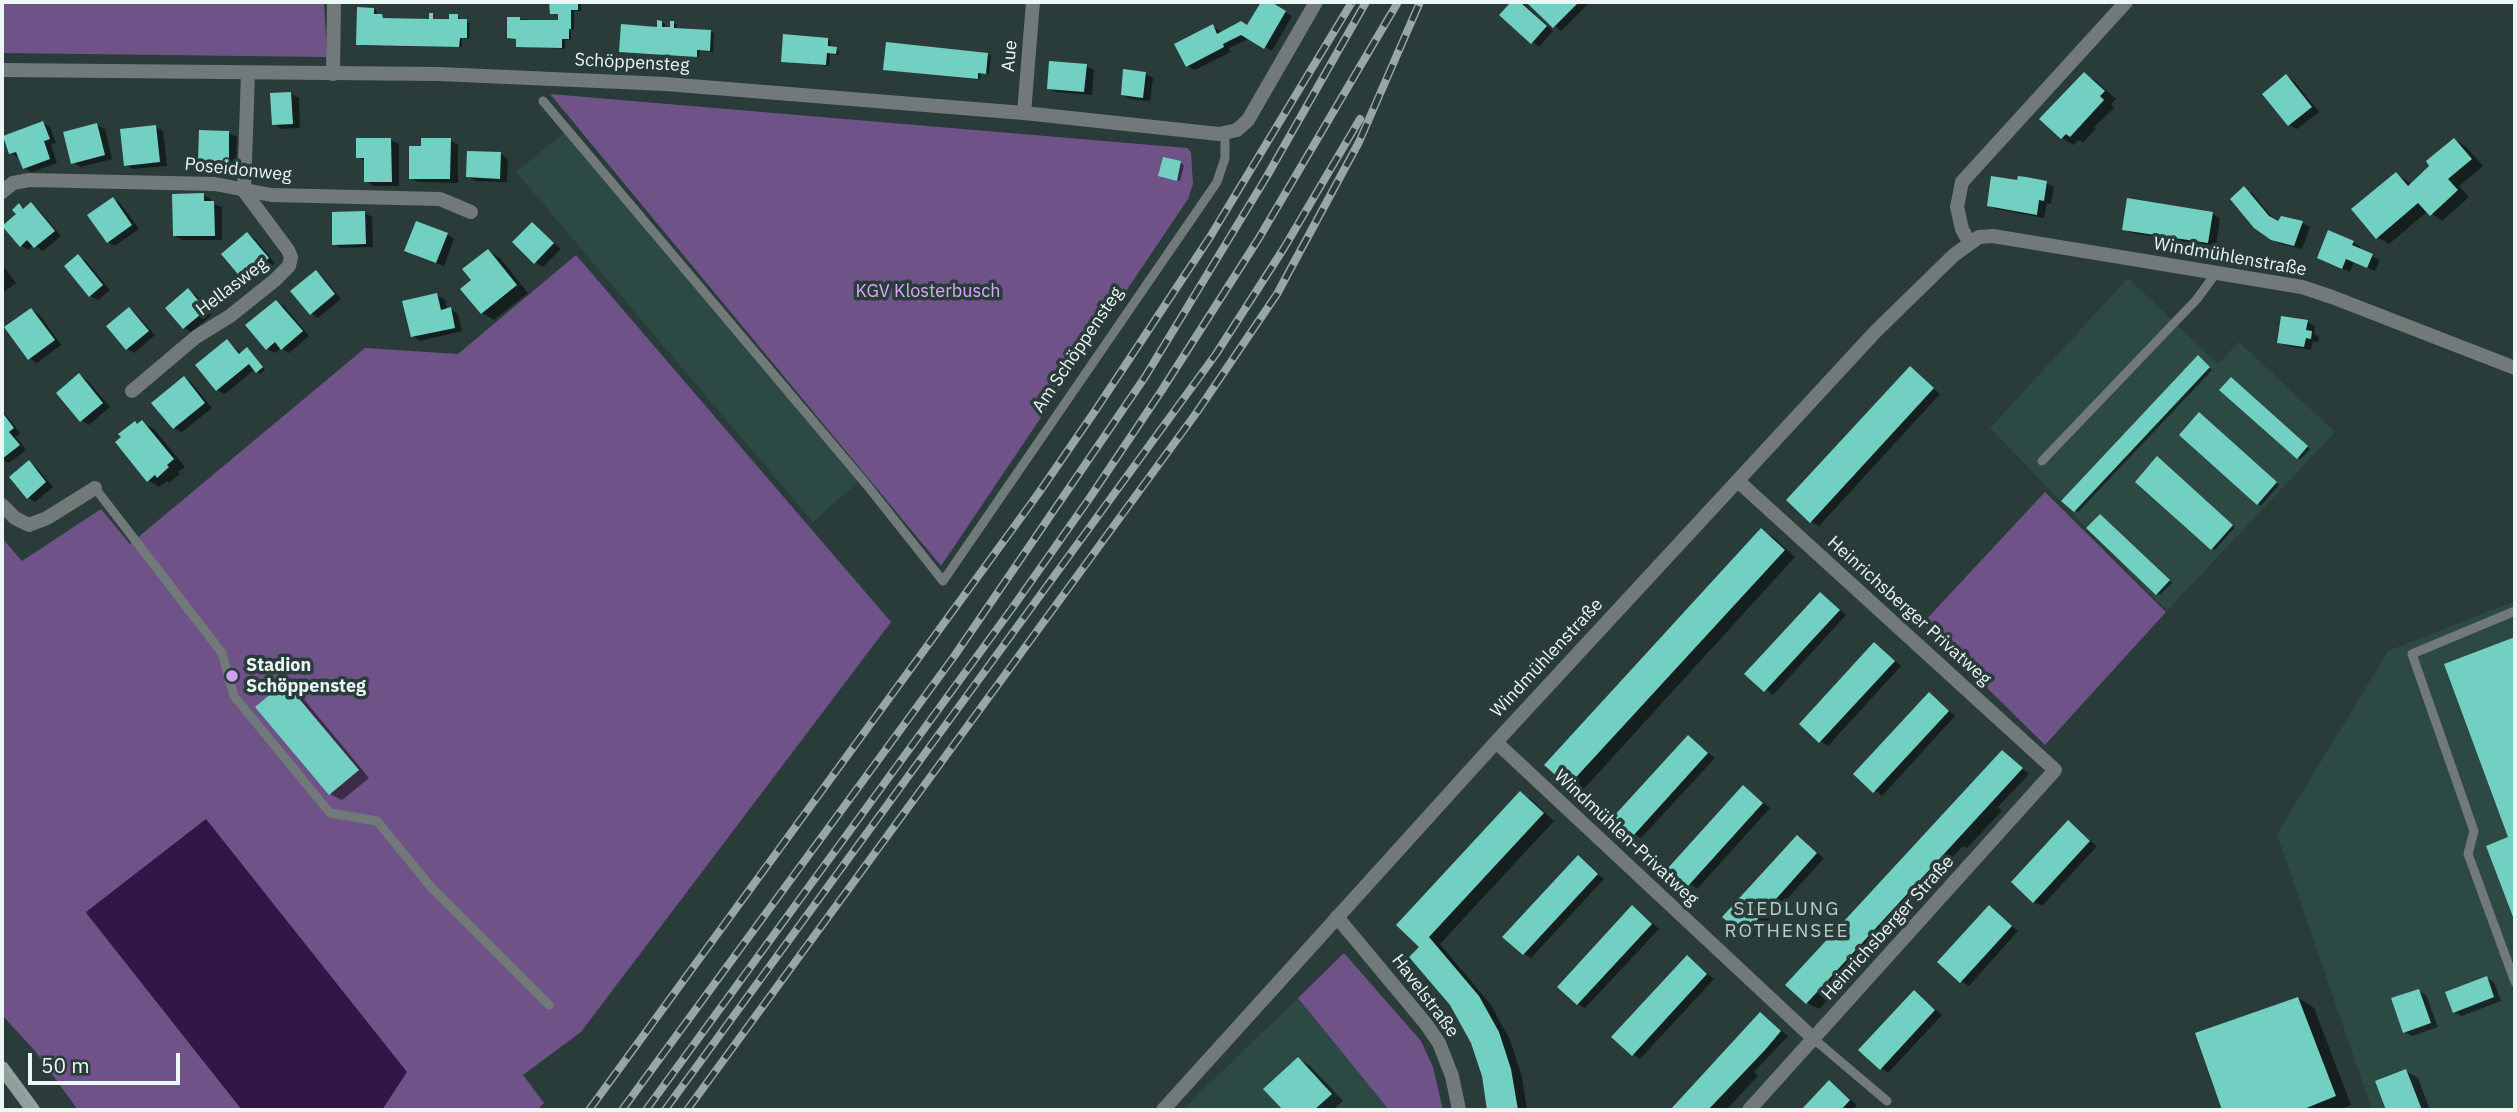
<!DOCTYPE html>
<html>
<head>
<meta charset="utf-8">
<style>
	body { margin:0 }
	#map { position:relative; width:2517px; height:1112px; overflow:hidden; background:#293c39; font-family:"IBM Plex Sans",sans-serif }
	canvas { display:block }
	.frame { position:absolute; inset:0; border:4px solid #ecf7f5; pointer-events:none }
	.scale { position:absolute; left:28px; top:1053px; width:152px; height:32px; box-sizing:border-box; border:4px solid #ecf7f5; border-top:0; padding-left:9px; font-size:21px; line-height:24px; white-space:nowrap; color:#ecf7f5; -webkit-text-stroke:5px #293c39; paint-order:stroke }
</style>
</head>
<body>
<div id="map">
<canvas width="2517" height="1112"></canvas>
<div class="frame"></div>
<div class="scale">50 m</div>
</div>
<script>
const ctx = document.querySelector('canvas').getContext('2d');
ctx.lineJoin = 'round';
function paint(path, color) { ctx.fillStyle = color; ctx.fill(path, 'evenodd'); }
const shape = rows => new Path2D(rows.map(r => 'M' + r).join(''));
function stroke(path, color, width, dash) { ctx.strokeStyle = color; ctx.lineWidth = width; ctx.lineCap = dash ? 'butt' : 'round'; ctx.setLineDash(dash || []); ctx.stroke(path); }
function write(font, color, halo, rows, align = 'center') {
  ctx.font = font + ' "IBM Plex Sans",sans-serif'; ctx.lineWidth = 7; ctx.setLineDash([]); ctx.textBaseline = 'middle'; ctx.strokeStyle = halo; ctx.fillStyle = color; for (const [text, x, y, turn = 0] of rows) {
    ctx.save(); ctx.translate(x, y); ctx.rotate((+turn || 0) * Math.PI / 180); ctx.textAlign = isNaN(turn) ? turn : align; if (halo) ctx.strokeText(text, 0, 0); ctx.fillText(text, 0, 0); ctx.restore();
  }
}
const built = shape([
	[565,132,858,482,813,522,516,172],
	[2128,278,2218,364,2239,342,2335,432,2167,611,1990,428],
	[2515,601,2515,1110,2372,1110,2277,834,2388,651],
	[1298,998,1389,1110,1182,1110]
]);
const green = shape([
	[2,2,324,2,327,57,2,53],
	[550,94,1187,148,1191,152,1193,184,1188,199,941,566],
	[576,255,891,622,581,1032,523,1075,544,1103,537,1110,382,1110,406,1071,86,913,242,1110,78,1110,35,1051,2,1015,2,538,22,561,101,509,130,544,365,348,458,354],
	[2045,492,2166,612,2045,745,1922,624],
	[1344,953,1421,1041,1433,1067,1443,1110,1389,1110,1298,998]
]);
const water = shape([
	[206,819,407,1072,382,1110,242,1110,86,912]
]);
const shadow = shape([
	[551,2,581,2,581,11,574,11,574,30,571,29,571,40,565,40,565,49,518,46,518,39,509,37,520,19,560,22,560,15,551,13],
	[1263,2,1267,2,1292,16,1272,51,1250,38,1229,48,1231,52,1195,70,1187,66,1213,26,1222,33,1248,27],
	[1513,2,1523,3,1553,31,1539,47,1501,15],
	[1528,2,1590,2,1561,31],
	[373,9,377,11,376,16,382,16,385,20,450,21,458,16,461,21,470,23,469,39,462,38,462,47,361,46,358,44],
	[662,22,665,24,665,29,671,29,673,23,677,25,676,30,711,32,714,33,713,52,700,51,699,57,621,51,658,28],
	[828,40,831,42,830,48,839,51,839,55,830,54,829,66,782,61],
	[988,54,991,56,989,74,981,73,980,80,885,69],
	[1086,66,1094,70,1092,95,1056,92,1049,88],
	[1145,74,1153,78,1150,101,1130,99,1122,94],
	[2084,74,2096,81,2116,99,2111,104,2114,108,2094,127,2096,129,2083,142,2078,140,2074,145,2062,138],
	[2287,76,2294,81,2319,112,2297,129,2289,125],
	[291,94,299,98,300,128,281,129,273,124],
	[43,123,50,127,56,143,51,145,57,163,32,172,24,168,18,157,11,153],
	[97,125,105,129,112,159,80,167,73,162],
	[155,127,163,131,167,166,133,169,126,165],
	[229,133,237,137,236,165,207,164,200,160],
	[391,140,399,144,399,186,373,186,366,181,366,161,357,157],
	[450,140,458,145,458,183,418,182,411,178,423,148],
	[2455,140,2466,147,2483,166,2459,186,2469,197,2442,221,2428,211,2389,244,2377,237,2397,174,2412,185],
	[501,154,508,159,507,182,475,181,468,176],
	[1181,163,1184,165,1180,181,1163,177],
	[2046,183,2054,187,2051,204,2047,203,2044,218,1996,209,1989,205],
	[2244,189,2252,193,2276,222,2302,223,2310,227,2302,249,2281,244,2272,239],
	[203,195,211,199,211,203,222,207,222,240,182,240,174,235],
	[113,199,120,203,139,229,115,246,108,242],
	[31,204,38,209,61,236,43,251,34,245,28,250,21,245,19,205,25,209],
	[365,213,372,217,373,247,341,248,334,244],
	[2213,214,2220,218,2216,246,2131,233,2124,229],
	[532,224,561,249,543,267,535,262],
	[248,234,255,239,275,263,250,283,243,278],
	[447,234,454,239,444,266,414,255],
	[2353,242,2360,247,2359,250,2380,260,2375,271,2354,262,2350,272,2326,262],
	[488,251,500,258,528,293,494,320,482,313,473,280],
	[78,256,86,261,110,290,98,300,90,296],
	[2,264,16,283,2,293],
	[316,272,323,277,341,299,318,318,311,313],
	[188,290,196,295,212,315,191,332,184,328],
	[437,295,445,300,447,310,451,309,458,314,462,331,420,341,412,336],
	[276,302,284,306,309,336,289,353,281,348,275,353,267,349],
	[129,309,136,314,155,335,134,353,127,349],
	[31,310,39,314,61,345,37,363,29,358],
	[2307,322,2315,326,2314,334,2319,337,2318,342,2313,341,2311,350,2287,346,2279,342],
	[228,341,242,354,250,351,265,370,260,374,255,369,225,394,217,390],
	[2201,359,2212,370,2078,512,2075,511],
	[1910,368,1940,394,1819,526,1811,521],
	[80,375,87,380,110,407,89,425,81,420],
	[184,378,192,383,212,408,182,432,174,428],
	[2234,381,2310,449,2301,459,2298,458],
	[2,410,20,433,16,437,26,450,9,463,2,459],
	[2202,416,2279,485,2261,506,2258,504],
	[142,422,154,429,185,467,178,472,180,474,169,483,167,481,159,487,148,480,138,426],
	[2161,460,2235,527,2215,550,2212,548],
	[29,463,36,467,53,487,35,502,28,497],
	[2103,518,2172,583,2160,595,2157,593],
	[1761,530,1773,537,1795,557,1581,792,1569,785],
	[1820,594,1846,615,1773,695,1747,674],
	[2515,638,2515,918,2488,847,2510,838,2446,665],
	[1875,644,1901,666,1828,746,1820,741],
	[285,684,297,691,369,778,342,800,330,794],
	[1929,694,1955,716,1882,796,1856,774],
	[1688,737,1715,758,1641,838,1634,834],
	[2002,752,2029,774,1998,807,2002,811,1967,848,1963,846,1887,928,1891,931,1819,1009,1807,1003],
	[1744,787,1770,808,1697,889,1671,868],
	[1520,793,1532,800,1554,821,1440,944,1491,1005,1510,1040,1522,1077,1527,1110,1489,1110,1484,1075,1473,1042,1422,947],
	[2068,823,2097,846,2042,906,2034,902],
	[1797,837,1824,858,1751,939,1744,934],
	[1578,858,1604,879,1531,958,1524,954],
	[1633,907,1659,929,1585,1008,1578,1004],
	[1989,908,2018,931,1969,986,1961,981],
	[1687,958,1714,979,1640,1059,1633,1054],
	[2486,978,2494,982,2501,1001,2462,1016,2454,1012],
	[2419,991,2426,995,2438,1027,2412,1036,2405,1032],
	[1914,992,1942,1015,1888,1073,1881,1068],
	[2298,998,2314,1008,2351,1105,2338,1110,2224,1110,2197,1034],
	[1761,1014,1788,1036,1754,1072,1758,1076,1726,1110,1672,1110],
	[1298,1059,1310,1066,1343,1101,1333,1110,1285,1110,1265,1089],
	[2406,1071,2418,1078,2430,1110,2388,1110,2377,1082],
	[1830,1082,1857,1105,1852,1110,1804,1110]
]);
const building = shape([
	[549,2,578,2,578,10,571,10,571,29,569,29,569,39,562,39,562,48,516,47,516,39,507,38,507,17,520,17,520,20,558,20,558,14,550,14],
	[1261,2,1271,2,1286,11,1264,49,1241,35,1223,44,1224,47,1186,67,1174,44,1213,24,1217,34,1241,21,1247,25],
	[1511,2,1520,2,1547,26,1531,44,1499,15],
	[1526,2,1579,2,1553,28],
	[357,7,374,8,374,14,382,14,383,18,429,19,429,13,433,13,433,19,449,19,449,14,458,14,458,19,467,19,467,38,460,38,459,47,356,45],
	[657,20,662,21,662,27,670,27,670,21,674,21,674,28,711,30,710,51,697,50,697,57,619,52,621,24,657,27],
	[783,34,828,38,828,46,837,47,836,54,827,53,826,65,781,62],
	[886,42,988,53,986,74,978,73,978,79,883,70],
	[1049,61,1087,64,1084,92,1047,89],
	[1123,69,1146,72,1143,98,1121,95],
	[2084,72,2105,91,2100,96,2104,100,2070,137,2066,134,2061,139,2039,119],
	[2286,74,2312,107,2288,126,2262,94],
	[291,92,293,124,272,125,270,93],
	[43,121,50,139,44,141,50,159,23,169,16,152,9,154,3,136],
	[97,123,105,155,71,164,63,132],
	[156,125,160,162,124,166,120,129],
	[199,130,229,131,229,162,198,161],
	[356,138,391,138,392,182,364,182,364,158,356,158],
	[421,138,451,138,450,179,409,179,409,146,421,146],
	[2454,138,2472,159,2448,179,2458,190,2430,216,2418,203,2376,239,2351,209,2396,172,2408,186,2429,166,2426,161],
	[467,151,501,152,500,179,466,177],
	[1163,157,1181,161,1177,181,1158,176],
	[1991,176,2017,180,2018,176,2026,177,2047,181,2044,201,2039,200,2037,215,1987,206],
	[2244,186,2269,216,2278,221,2281,216,2303,221,2294,246,2271,240,2254,228,2230,199],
	[204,193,204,201,214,201,215,236,173,236,172,194],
	[113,197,132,225,107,243,87,215],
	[2127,198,2213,212,2208,243,2122,230],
	[31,202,55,231,34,248,27,240,20,247,2,226,16,214,12,210,19,203,23,209],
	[365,211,366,244,332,245,332,212],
	[416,221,448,233,436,263,404,251],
	[532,222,554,243,534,264,512,242],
	[2328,230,2354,241,2352,245,2373,254,2367,268,2346,259,2342,269,2317,258],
	[247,232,269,258,242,279,221,254],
	[488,249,517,285,481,314,460,289,471,280,462,269],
	[78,254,103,285,89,297,64,266],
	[316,270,335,294,310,315,290,291],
	[188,288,206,310,183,329,165,308],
	[437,293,441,310,451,307,455,328,411,337,402,301],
	[276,300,303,331,281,350,275,342,266,350,245,325],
	[129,307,149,331,126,350,106,326],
	[31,308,55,340,28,360,4,327],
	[2281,316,2308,320,2306,330,2312,331,2311,339,2306,338,2304,347,2277,343],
	[227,339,239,354,247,347,263,367,256,373,249,364,216,391,195,365],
	[2198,355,2210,367,2074,512,2061,501],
	[1910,366,1934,388,1810,523,1786,500],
	[79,373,103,403,80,422,56,393],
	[184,376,205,403,173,429,151,403],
	[2231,377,2308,446,2297,459,2219,390],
	[2,412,14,428,9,432,20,445,2,459],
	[2199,412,2277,482,2257,505,2179,435],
	[142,420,174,459,167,465,169,467,157,478,155,475,147,482,115,442,121,437,118,434,135,421,137,424],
	[2157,456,2233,525,2211,550,2135,482],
	[29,460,46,482,27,499,9,477],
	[2100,514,2170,580,2156,595,2086,528],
	[1761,528,1785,550,1568,786,1544,765],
	[1820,592,1840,610,1764,692,1744,674],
	[2515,637,2515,922,2486,846,2508,837,2444,664],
	[1874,642,1895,661,1819,743,1799,724],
	[285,682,359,770,329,795,255,707],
	[1929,692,1949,711,1873,793,1853,774],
	[1688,735,1708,753,1633,836,1613,817],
	[2002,750,2023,768,1806,1004,1785,985],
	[1743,785,1763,803,1688,886,1668,868],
	[1520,791,1544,813,1429,937,1479,996,1499,1032,1511,1069,1518,1110,1487,1110,1482,1076,1471,1043,1450,1005,1409,957,1419,947,1396,925],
	[2068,820,2090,841,2033,903,2011,882],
	[1797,835,1817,853,1743,936,1722,917],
	[1578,855,1598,874,1523,955,1502,937],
	[1632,905,1652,924,1577,1005,1557,987],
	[1989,905,2012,926,1960,983,1937,962],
	[1687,955,1707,974,1632,1056,1611,1037],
	[2487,976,2494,997,2453,1013,2445,992],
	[2419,989,2431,1023,2403,1033,2391,998],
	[1914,990,1935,1010,1880,1070,1858,1050],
	[2298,997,2336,1096,2304,1109,2305,1110,2222,1110,2195,1033],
	[1760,1012,1781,1031,1765,1050,1708,1110,1670,1110],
	[1298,1057,1332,1094,1314,1110,1283,1110,1263,1089],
	[2406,1069,2422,1110,2386,1110,2375,1081],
	[1829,1080,1850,1100,1841,1110,1801,1110]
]);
const service = shape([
	[543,101,866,484,943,581,1217,182,1225,158,1225,133],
	[2042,461,2197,299,2216,273],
	[95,488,222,653,234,696,330,813,377,821,431,887,549,1005],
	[2515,611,2412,654,2474,831,2468,854,2515,982],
	[1815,1040,1887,1101]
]);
const minor = shape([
	[333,74,334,2],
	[1024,113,1033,2],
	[2,192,13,183,29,180,215,184,271,195,440,199,471,212],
	[1969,242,1962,229,1957,207,1962,182,2126,2],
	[132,391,196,337,230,316,275,280,289,266,291,257,288,250,244,191,248,73],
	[1738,481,2055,770,1749,1110],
	[2,505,15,518,29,525,47,518,95,488],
	[1496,742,1815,1040],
	[1337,917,1426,1024,1439,1043,1452,1076,1459,1110],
	[1163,1110,1496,742,1876,331,1954,255,1979,237,1993,236,2302,287,2332,297,2515,368]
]);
const tertiary = shape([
	[2,70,439,74,666,84,1024,113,1219,134,1237,130,1248,120,1316,2]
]);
const secondary = shape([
	[2,1068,33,1110]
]);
const tram = shape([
	[2,1061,39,1110]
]);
const rail = shape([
	[589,1110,1038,494,1095,411,1210,237,1352,2],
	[622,1110,955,655,1145,377,1267,176,1366,2],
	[646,1110,1013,607,1089,499,1162,390,1259,238,1398,2],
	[665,1110,1216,354,1284,248,1360,119],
	[687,1110,1197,412,1277,294,1359,142,1420,2]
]);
const markers = [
	[232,676,7,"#d19dfe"]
];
const streetNames = [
	["Aue",1010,56,-85],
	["Schöppensteg",632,63,3],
	["Poseidonweg",238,170,6],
	["Windmühlenstraße",2230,257,10],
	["Hellasweg",232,287,-37],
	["Am Schöppensteg",1078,350,-56],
	["Heinrichsberger Privatweg",1909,611,42],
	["Windmühlenstraße",1547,658,-47],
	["Windmühlen-Privatweg",1626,838,43],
	["Heinrichsberger Straße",1888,928,-48],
	["Havelstraße",1425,996,53]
];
const parkNames = [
	["KGV Klosterbusch",928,292]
];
const poiNames = [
	["Stadion",246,666],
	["Schöppensteg",246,687]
];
const neighbourhoodNames = [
	["SIEDLUNG",1787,910],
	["ROTHENSEE",1787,932]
];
paint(built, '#2d4944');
paint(green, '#6f5287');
paint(water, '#331648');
paint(shadow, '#0007');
paint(building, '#72d0c2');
stroke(service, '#717a79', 9);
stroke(minor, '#717a79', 14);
stroke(tertiary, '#717a79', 14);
stroke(secondary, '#91a09d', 14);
stroke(tram, '#98a6a4', 2);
stroke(rail, '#98a6a4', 8);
stroke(rail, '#293c39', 5, [16]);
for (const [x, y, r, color] of markers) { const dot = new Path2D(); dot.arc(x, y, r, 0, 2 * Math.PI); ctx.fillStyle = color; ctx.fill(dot); stroke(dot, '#293c39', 2.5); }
write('18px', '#ecf7f5', '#293c39', streetNames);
write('18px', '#d6aafd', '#293c39', parkNames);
write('bold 18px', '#ecf7f5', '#293c39', poiNames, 'left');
ctx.letterSpacing = '2px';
write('19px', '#b8ceca', '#293c39', neighbourhoodNames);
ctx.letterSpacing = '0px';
</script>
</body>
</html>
